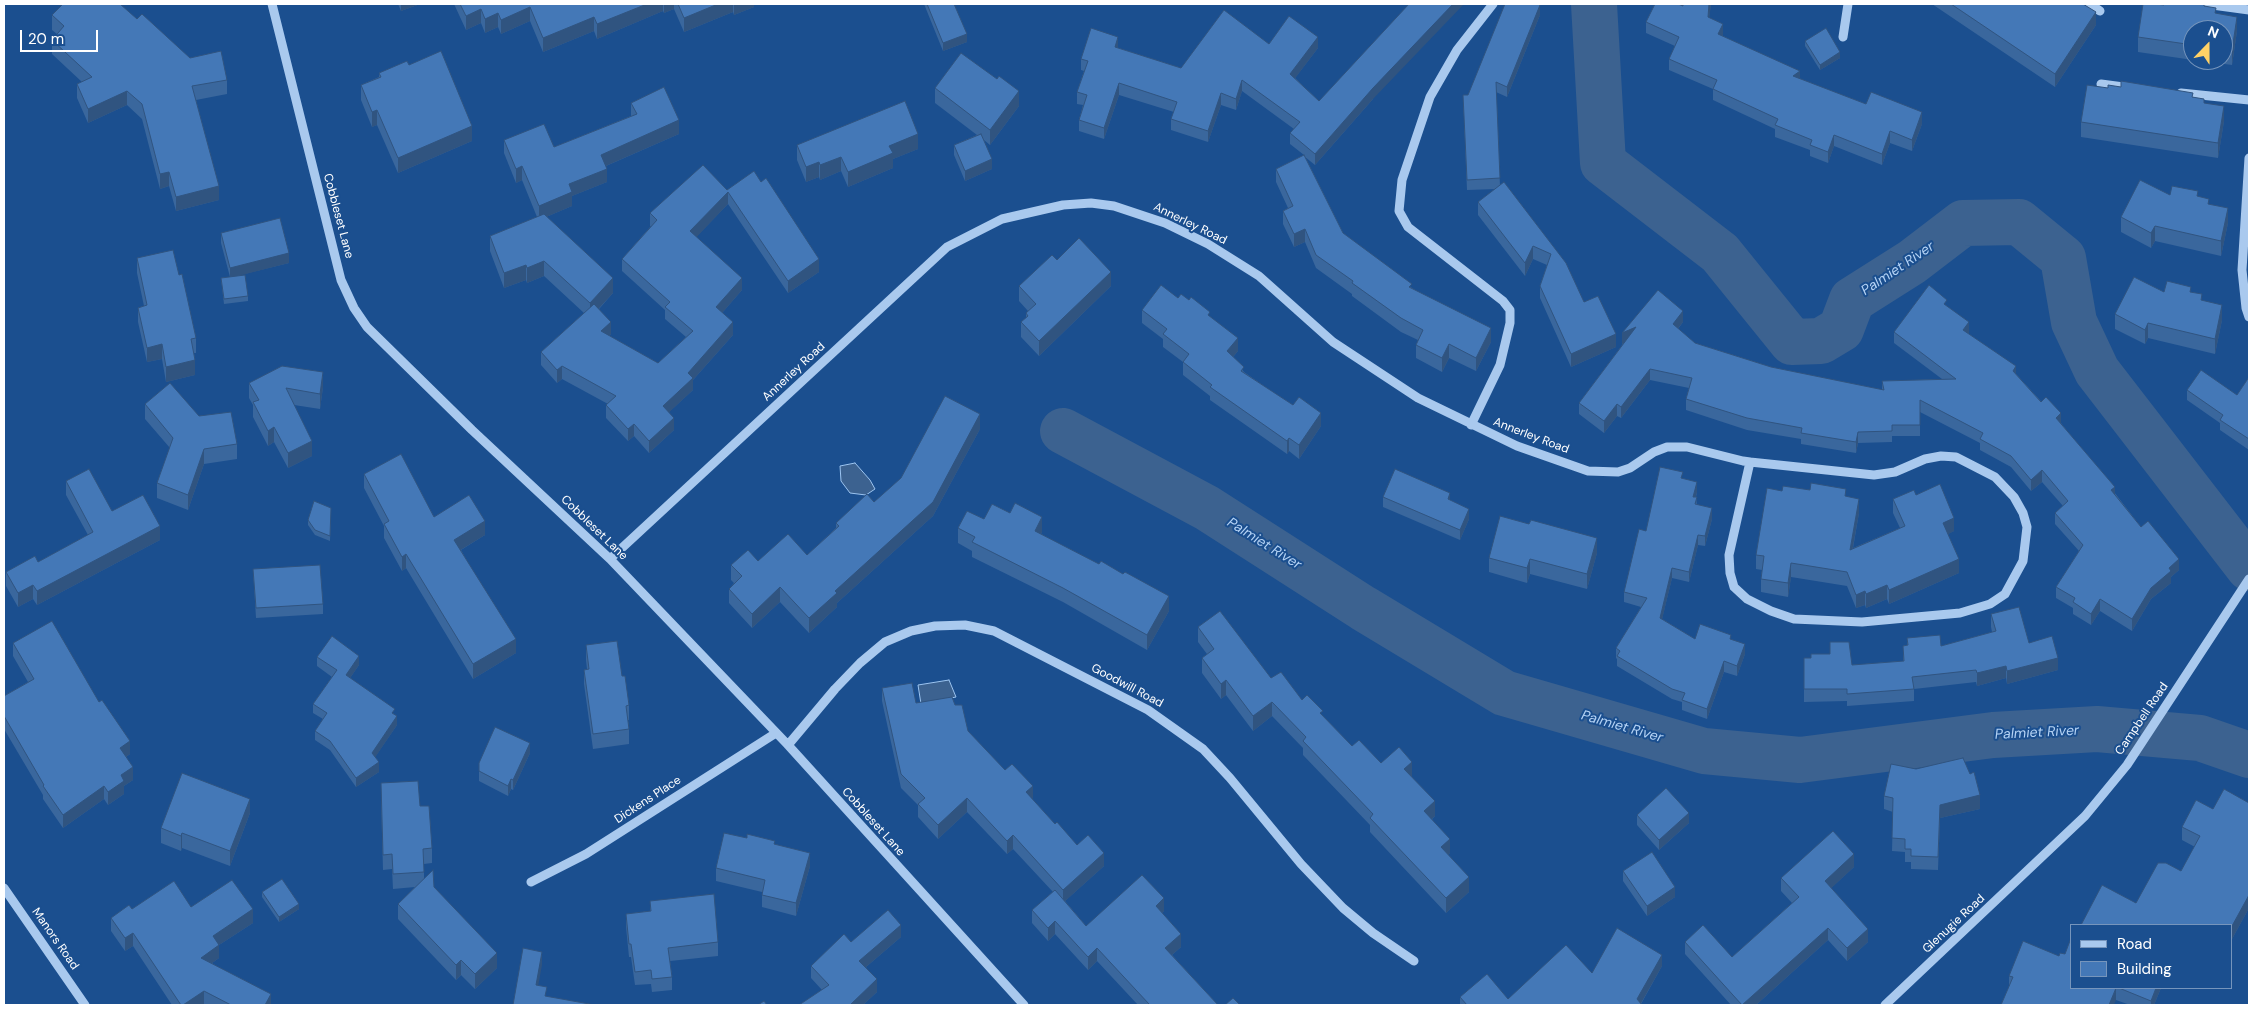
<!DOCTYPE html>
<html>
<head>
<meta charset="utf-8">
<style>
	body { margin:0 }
	#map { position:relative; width:2253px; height:1009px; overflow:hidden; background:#1b4f8f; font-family:"DM Sans",sans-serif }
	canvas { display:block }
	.frame { position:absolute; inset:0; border:5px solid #fff; pointer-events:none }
	.legend { position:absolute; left:2070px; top:924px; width:162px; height:65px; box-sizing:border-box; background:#1b4f8f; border:1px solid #7695bc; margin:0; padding:6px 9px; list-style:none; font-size:15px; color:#fff }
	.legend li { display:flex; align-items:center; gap:10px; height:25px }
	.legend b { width:25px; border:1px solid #7695bc }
	.north { position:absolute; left:2183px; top:20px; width:50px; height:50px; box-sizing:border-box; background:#1b4f8f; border:1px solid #7695bc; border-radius:50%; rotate:22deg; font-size:14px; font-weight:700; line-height:20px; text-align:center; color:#fff }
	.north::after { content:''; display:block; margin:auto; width:18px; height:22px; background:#ffd166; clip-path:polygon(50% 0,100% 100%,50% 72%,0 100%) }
	.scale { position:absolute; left:20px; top:30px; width:78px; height:22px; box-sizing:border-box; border:2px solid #fff; border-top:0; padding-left:6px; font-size:15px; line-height:18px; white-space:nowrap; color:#fff; -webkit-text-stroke:4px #1b4f8f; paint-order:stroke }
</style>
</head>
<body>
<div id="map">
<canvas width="2253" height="1009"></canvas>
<div class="frame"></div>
<ul class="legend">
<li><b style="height:6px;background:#a9c9ee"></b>Road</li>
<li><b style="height:14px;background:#4478b7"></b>Building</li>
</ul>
<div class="north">N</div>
<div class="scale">20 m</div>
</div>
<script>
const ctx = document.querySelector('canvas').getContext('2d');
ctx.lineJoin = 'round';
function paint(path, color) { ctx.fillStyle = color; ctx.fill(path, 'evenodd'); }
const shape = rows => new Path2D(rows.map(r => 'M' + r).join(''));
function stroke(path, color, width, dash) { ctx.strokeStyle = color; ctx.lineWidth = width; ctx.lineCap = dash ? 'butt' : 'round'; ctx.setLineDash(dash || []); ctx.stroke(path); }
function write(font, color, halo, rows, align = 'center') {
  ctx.font = font + ' "DM Sans",sans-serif'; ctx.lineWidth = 4; ctx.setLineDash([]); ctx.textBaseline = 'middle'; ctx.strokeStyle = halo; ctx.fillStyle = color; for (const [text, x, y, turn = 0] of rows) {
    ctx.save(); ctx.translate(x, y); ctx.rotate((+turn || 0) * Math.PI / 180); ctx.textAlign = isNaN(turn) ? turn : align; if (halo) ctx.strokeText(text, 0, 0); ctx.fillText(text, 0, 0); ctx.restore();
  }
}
const water = shape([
	[855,463,870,480,875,489,866,495,850,493,841,481,840,466,855,463],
	[949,680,956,697,921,704,918,685,949,680]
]);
const river = shape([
	[1594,4,1603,163,1720,253,1792,342,1821,341,1841,329,1852,300,1912,262,1963,223,2019,222,2063,258,2074,322,2097,371,2249,568],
	[1063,431,1207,508,1363,608,1504,693,1704,751,1800,760,1993,735,2097,729,2200,738,2249,755]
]);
const minor = shape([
	[272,4,341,280,354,308,367,327,472,430,610,559,788,745,1024,1005],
	[2090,4,2100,11],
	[2205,4,2249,10],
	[1843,37,1848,4],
	[2101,84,2131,88],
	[2181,93,2249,100],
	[2249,158,2242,270,2246,308,2249,317],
	[1471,425,1500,365,1510,323,1510,310,1503,301,1408,227,1399,211,1402,180,1430,97,1457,50,1493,4],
	[610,559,947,247,1002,219,1063,205,1091,203,1114,206,1165,223,1208,244,1259,276,1333,342,1418,398,1517,446,1588,471,1618,472,1630,468,1654,452,1667,447,1687,447,1743,461,1750,462,1874,475,1895,472,1925,459,1941,456,1956,457,1995,477,2014,497,2023,513,2027,527,2023,561,2005,594,1990,604,1960,613,1862,622,1794,619,1771,611,1747,599,1734,587,1730,573,1729,555,1750,462],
	[788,745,835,689,860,663,885,642,911,631,935,626,965,625,994,631,1148,710,1203,749,1230,778,1301,864,1343,908,1373,933,1414,961],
	[531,882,586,854,776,733],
	[4,888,85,1005],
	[1885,1005,2085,816,2127,765,2249,579]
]);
const wall = shape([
	[398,4,420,4,401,11],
	[454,4,754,4,754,7,734,15,733,12,684,32,674,9,664,13,663,11,597,39,594,31,543,52,530,21,501,34,498,27,485,33,481,23,466,30],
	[924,4,954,4,967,42,943,51],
	[1711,4,1709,18,1723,35,1723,36,1800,79,1866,104,1922,124,1912,151,1890,143,1882,165,1834,146,1828,163,1810,156,1810,150,1775,137,1775,129,1713,100,1713,89,1669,70,1669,59,1675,46,1646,33,1646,22,1683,6],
	[1932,4,2083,4,2096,25,2055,87],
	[2164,5,2205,6,2216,13,2237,31,2232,65,2194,60,2223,60,2223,30,2193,30,2193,60,2138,52,2138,37],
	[52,15,137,19,190,58,227,80,227,94,196,100,219,200,176,211,169,186,160,189,142,119,127,105,88,123,77,98,77,84,82,82,52,54,52,40,57,34,52,30],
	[1540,15,1507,97,1496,92,1500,186,1504,182,1584,302,1616,347,1571,367,1540,298,1540,286,1547,265,1533,259,1525,276,1478,215,1478,202,1496,189,1467,190,1463,95,1468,95],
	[1805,41,1840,58,1820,70,1805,46],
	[1269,44,1318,48,1295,78,1319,101,1373,99,1315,165,1305,157,1343,233,1412,288,1491,342,1476,371,1449,358,1442,372,1416,358,1416,345,1418,340,1401,332,1352,296,1352,294,1316,268,1305,242,1294,247,1283,224,1283,211,1288,208,1276,182,1276,169,1304,155,1290,144,1290,133,1294,129,1242,91,1236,110,1221,105,1208,142,1171,130,1171,119,1174,112,1119,95,1104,139,1079,131,1079,120,1083,105,1077,104,1077,92,1084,71,1081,70,1081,59,1118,48,1181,68],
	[409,65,472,141,398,173,377,125,372,127,361,100,361,85,379,77,379,73],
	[935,88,1019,106,990,145,984,140,992,169,965,181,954,155,954,145,977,135,935,103],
	[2108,88,2193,97,2204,103,2224,121,2218,158,2081,137,2081,122],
	[631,103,679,134,606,166,607,182,572,196,572,206,546,217,613,293,599,309,611,334,609,336,658,363,686,337,665,319,665,310,622,271,622,259,651,226,650,226,650,213,727,190,819,272,788,293,728,204,696,237,742,290,722,313,733,335,693,380,693,390,669,412,674,430,649,453,634,436,628,441,606,418,606,405,608,404,562,379,557,383,541,365,541,352,584,313,544,276,527,283,526,280,504,288,490,251,490,236,537,217,522,180,516,183,504,153,504,140,554,147,631,116],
	[797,145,918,149,893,159,893,168,848,187,841,171,820,180,819,177,806,182,797,160],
	[2170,195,2209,204,2228,223,2221,256,2155,241,2151,248,2121,232,2121,217],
	[221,233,289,263,236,276,248,296,248,301,224,304,221,278,230,277,221,243],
	[137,258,179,275,196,338,196,353,194,353,195,375,166,382,162,359,147,362,138,322,138,308,144,306,137,273],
	[1057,260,1111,286,1039,356,1021,337,1021,322,1026,318,1026,313,1028,311,1019,301,1019,286],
	[2164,292,2191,292,2202,301,2222,320,2215,354,2148,338,2145,344,2115,329,2115,314],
	[1178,298,1210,317,1238,351,1233,357,1244,372,1321,426,1299,459,1289,451,1287,454,1210,400,1210,396,1183,375,1183,362,1163,347,1163,339,1142,323,1142,310],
	[1947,306,1969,333,1969,334,2016,374,2061,423,2141,527,2179,570,2171,577,2171,583,2151,599,2132,631,2100,611,2091,625,2073,614,2073,608,2056,598,2056,587,2079,551,2055,524,2055,513,2063,506,2042,482,2031,491,2011,467,1980,450,1980,443,1920,412,1920,436,1892,436,1892,442,1858,443,1856,453,1801,444,1801,439,1747,430,1686,410,1686,399,1689,388,1650,380,1621,418,1617,416,1604,433,1579,414,1579,403,1623,344,1622,344,1622,333,1683,322,1678,329,1695,343,1771,367,1882,390,1882,381,1942,379,1894,343,1894,332],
	[2249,377,2249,450,2220,430,2220,423,2187,400,2187,390,2237,395],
	[249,383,323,387,320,409,294,405,312,456,288,468,274,442,268,446,253,417,253,405,249,398],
	[145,404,199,416,237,444,237,459,204,464,188,510,157,498,157,483,170,448,145,419],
	[980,429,933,516,837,603,837,607,809,633,780,602,752,628,729,603,729,589,734,583,731,580,731,565,758,561,807,555,836,528,836,523,874,502],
	[364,474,434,517,485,535,461,550,516,653,473,679,406,568,402,571,384,538,384,526,364,488],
	[1683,479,1697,492,1696,497,1697,505,1712,519,1705,546,1698,545,1689,582,1672,578,1662,619,1695,639,1731,639,1745,654,1737,676,1724,672,1707,719,1682,710,1682,702,1672,699,1617,666,1617,659,1616,658,1616,648,1641,607,1624,602,1624,592,1646,531],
	[66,481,112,511,160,540,37,605,33,599,18,607,6,586,6,572,38,562,88,535,66,495],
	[1782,491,1846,496,1859,513,1853,548,1900,528,1893,513,1893,499,1916,495,1954,531,1948,534,1959,573,1889,604,1887,599,1866,608,1865,605,1856,608,1847,586,1791,577,1788,597,1761,592,1761,579,1762,570,1756,569,1756,555],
	[1383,497,1450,501,1469,519,1460,540,1383,507],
	[331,508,330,541,315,535,308,525,308,520],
	[984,519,1042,532,1041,534,1169,611,1147,650,1063,602,972,557,972,551,958,543,958,528],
	[1529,524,1597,553,1587,589,1530,574,1527,583,1489,572,1489,558],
	[253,569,323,604,323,614,256,618],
	[1991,614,2029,643,2058,670,2007,684,2006,678,1977,686,1976,682,1914,689,1914,701,1847,706,1847,701,1804,702,1804,658,1852,665,1903,661,1903,646,1907,645,1907,638,1941,646,1992,632,1991,627],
	[1198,627,1302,700,1323,716,1352,746,1381,763,1412,776,1412,777,1435,816,1432,819,1450,853,1448,855,1469,892,1446,913,1370,832,1370,825,1303,755,1303,748,1272,716,1253,731,1226,695,1221,699,1202,673,1202,658,1207,654,1198,642],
	[13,643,130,754,126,757,133,780,124,786,124,794,108,805,104,799,63,828,43,799,43,795,4,729,4,696,28,682,13,656],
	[586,645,622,676,629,705,629,720,628,720,629,729,629,744,593,749,584,684,584,670,587,669,586,660],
	[317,657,359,665,350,678,395,715,397,725,375,757,379,772,356,787,330,750,315,740,315,731,323,719,313,713,313,704,332,677,317,666],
	[882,688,916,703,955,705,968,731,1055,824,1077,845,1104,866,1065,901,1086,926,1164,911,1162,913,1181,947,1172,955,1218,1005,1138,1005,1097,961,1088,970,1055,934,1048,941,1032,923,1032,910,1053,892,1013,849,1007,854,967,812,938,839,918,817,918,805,901,788,882,701],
	[530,753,513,790,511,789,508,796,479,781,479,771],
	[1884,796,1980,809,1940,818,1938,870,1911,869,1911,862,1905,862,1905,852,1892,851,1893,812,1884,809],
	[381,798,420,806,432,848,432,863,424,864,424,879,434,887,497,968,475,989,461,975,456,980,398,919,398,904,415,887,393,889,392,869,383,870],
	[2249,803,2249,908,2232,939,2232,925,2136,903,2181,871,2195,847,2182,840,2182,827,2213,809],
	[250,813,230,866,182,848,181,851,161,843,161,828],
	[1637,815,1689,823,1659,850,1637,825],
	[775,845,810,866,796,916,762,907,762,892,716,881,716,868],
	[1854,867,1831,888,1868,942,1847,961,1828,940,1756,1005,1731,1005,1685,954,1685,942,1732,957,1792,903,1781,891,1781,878],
	[1623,871,1675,897,1647,916,1623,881],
	[262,892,299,909,279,922,262,897],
	[650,901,718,942,718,956,670,961,672,977,672,990,652,992,651,984,635,985,631,957,629,957,626,927,626,914,650,911],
	[191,907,253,923,219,945,219,958,212,963,271,1005,206,1005,204,1004,202,1005,172,1005,133,946,125,951,111,931,111,918,132,909],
	[901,937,866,967,877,992,863,1005,799,1005,822,990,811,978,811,966,851,942],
	[1662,966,1641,1004,1642,1005,1460,1005,1460,997,1508,999,1592,973],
	[2009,976,2072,988,2161,988,2154,1005,2130,1005,2116,1000,2009,985]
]);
const shadedWall = shape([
	[401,4,420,4,401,11],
	[647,4,663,4,663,11,597,39,597,24],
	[664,4,674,4,674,9,664,13],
	[718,4,733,4,733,12,684,32,684,18],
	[734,4,754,4,754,7,734,15],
	[1453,4,1464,4,1373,99,1315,165,1315,154,1373,88],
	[1709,4,1711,4,1708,28,1708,17],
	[1540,5,1540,15,1507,97,1507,87],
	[530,7,530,21,501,34,501,20],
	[481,9,481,23,466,30,466,16],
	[2096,12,2096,25,2055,87,2055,74],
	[498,13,498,27,485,33,485,19],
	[594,17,594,31,543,52,543,38],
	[2237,17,2237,31,2232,65,2232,50],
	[1723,24,1723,35,1718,45,1718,34],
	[967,34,967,42,943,51,943,43],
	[1118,37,1118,48,1115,47],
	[1318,37,1318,48,1290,85,1290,74],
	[1840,52,1840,58,1820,70,1820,65],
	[1800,71,1800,82,1793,76],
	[1242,80,1242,91,1236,110,1236,99],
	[1119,83,1119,95,1104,139,1104,128],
	[127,91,127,105,88,123,88,109],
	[1019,91,1019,106,990,145,990,130],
	[1221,93,1221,105,1208,142,1208,131],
	[2224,106,2224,121,2218,158,2218,143],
	[377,110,377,125,372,127,372,112],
	[1922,112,1922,124,1912,151,1912,140],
	[679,120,679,134,601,168,601,155],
	[472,126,472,141,398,173,398,158],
	[1890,131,1890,143,1882,165,1882,154],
	[918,134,918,149,893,159,893,168,848,187,848,172,889,146],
	[1834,135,1834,146,1828,163,1828,152],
	[841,157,841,171,820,180,820,165],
	[992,159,992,169,965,181,965,171],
	[819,162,819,177,806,182,806,167],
	[522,166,522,180,516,183,516,169],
	[607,169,607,182,572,196,572,206,539,220,539,206,569,184],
	[169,172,169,186,160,189,160,174],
	[219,186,219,200,176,211,176,197],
	[728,192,728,204,690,244,690,231],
	[2228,208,2228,223,2221,256,2221,241],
	[2155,226,2155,241,2151,248,2151,233],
	[1305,229,1305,242,1294,247,1294,234],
	[1533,246,1533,259,1525,276,1525,263],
	[289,253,289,263,230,278,230,268],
	[819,259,819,272,788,293,788,281],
	[544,261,544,276,527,283,527,268],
	[526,265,526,280,504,288,504,273],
	[1111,272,1111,286,1039,356,1039,341],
	[613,278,613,293,590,318,590,303],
	[742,278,742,290,716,320,716,307],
	[2222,305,2222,320,2215,354,2215,339],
	[1683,311,1683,322,1673,335,1673,324],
	[611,322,611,334,601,344,601,331],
	[733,322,733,335,693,380,693,390,663,418,663,406,688,373],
	[1969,322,1969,333,1963,341,1963,330],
	[2148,323,2148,338,2145,344,2145,330],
	[1636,327,1636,338,1622,344,1622,333],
	[1491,328,1491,342,1476,371,1476,358],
	[1616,334,1616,347,1571,367,1571,354],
	[1238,338,1238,351,1227,364,1227,351],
	[162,344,162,359,147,362,147,348],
	[1449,344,1449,358,1442,372,1442,358],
	[195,360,195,375,166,382,166,367],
	[562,366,562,379,557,383,557,370],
	[2016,366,2016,377,2013,371],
	[1650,369,1650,380,1621,418,1621,407],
	[323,372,323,387,320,409,320,394],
	[1617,404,1617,416,1604,433,1604,421],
	[1321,413,1321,426,1299,459,1299,445],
	[2061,413,2061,424,2056,418],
	[980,414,980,429,933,516,837,603,837,607,809,633,809,618,835,591],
	[674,418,674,430,649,453,649,441],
	[634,424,634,436,628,441,628,429],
	[274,427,274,442,268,446,268,431],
	[1858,432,1858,443,1856,453,1856,442],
	[1289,438,1289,451,1287,454,1287,441],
	[312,441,312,456,288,468,288,453],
	[204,449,204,464,188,510,188,495],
	[2042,470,2042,482,2031,491,2031,480],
	[1697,482,1697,492,1693,507,1693,497],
	[2115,487,2115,498,2111,490],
	[1450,493,1450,503,1448,499],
	[1859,499,1859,513,1850,563,1850,550],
	[1712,508,1712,519,1705,546,1705,536],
	[1469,509,1469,519,1460,540,1460,530],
	[1042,517,1042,532,1035,546,1035,531],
	[1954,518,1954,531,1943,537,1943,523],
	[485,521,485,535,454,554,454,540],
	[160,526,160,540,37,605,37,591],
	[1698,535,1698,545,1689,582,1689,572],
	[1597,538,1597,553,1587,589,1587,574],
	[406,554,406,568,402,571,402,557],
	[1530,559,1530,574,1527,583,1527,568],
	[1959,559,1959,573,1889,604,1889,590],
	[2179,559,2179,570,2171,577,2171,583,2151,599,2132,631,2132,619,2151,588,2169,568],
	[1791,563,1791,577,1788,597,1788,583],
	[1672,568,1672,578,1660,628,1660,618],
	[33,585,33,599,18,607,18,593],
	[1887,585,1887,599,1866,608,1866,594],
	[780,587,780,602,752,628,752,614],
	[1865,591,1865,605,1856,608,1856,595],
	[1169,596,1169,611,1147,650,1147,635],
	[2100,599,2100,611,2091,625,2091,614],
	[516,639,516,653,473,679,473,664],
	[1745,644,1745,654,1737,676,1737,666],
	[359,656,359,665,346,684,346,675],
	[2058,658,2058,670,2007,684,2007,671],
	[1724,661,1724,672,1707,719,1707,709],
	[2006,666,2006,678,1977,686,1977,673],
	[1226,680,1226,695,1221,699,1221,684],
	[1272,702,1272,716,1253,731,1253,716],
	[397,716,397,725,372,762,372,753],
	[130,741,130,754,120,761,120,748],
	[530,743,530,753,513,790,513,780],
	[379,762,379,772,356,787,356,778],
	[1412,762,1412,776,1404,784,1404,769],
	[133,767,133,780,124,786,124,794,108,805,108,792,121,775],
	[511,779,511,789,508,796,508,786],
	[104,786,104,799,63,828,63,815],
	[1033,786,1033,799,1026,792],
	[1980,795,1980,809,1940,818,1938,870,1940,805],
	[967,798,967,812,938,839,938,825],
	[250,799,250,813,230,866,230,851],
	[1435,801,1435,816,1424,826,1424,811],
	[1689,813,1689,823,1659,850,1659,840],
	[182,833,182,848,181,851,181,836],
	[1013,835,1013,849,1007,854,1007,841],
	[1450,839,1450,853,1441,862,1441,847],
	[810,853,810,866,796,916,796,903],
	[1104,853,1104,866,1063,903,1063,890],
	[1854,854,1854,867,1825,894,1825,881],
	[1469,877,1469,892,1446,913,1446,898],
	[1675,887,1675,897,1647,916,1647,906],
	[2249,895,2249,908,2232,939,2232,926],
	[1164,898,1164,911,1156,919,1156,906],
	[299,904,299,909,279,922,279,917],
	[253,909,253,923,219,945,219,958,201,971,201,958,213,936],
	[1055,921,1055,934,1048,941,1048,928],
	[901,925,901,937,859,973,859,961],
	[1828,928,1828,940,1756,1005,1742,1005],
	[1868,929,1868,942,1847,961,1847,948],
	[133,933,133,946,125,951,125,938],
	[1181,934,1181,947,1165,961,1165,948],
	[1097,948,1097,961,1088,970,1088,957],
	[542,952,542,965,536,998,536,985],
	[497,953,497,968,475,989,475,974],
	[1662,955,1662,966,1640,1005,1637,999],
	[461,960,461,975,456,980,456,965],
	[877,979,877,992,863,1005,850,1005],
	[2116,988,2116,1000,2114,1005,2109,1005],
	[2156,988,2161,988,2154,1005,2151,1005,2151,1001],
	[204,991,204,1004,202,1005,183,1005],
	[271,994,271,1005,265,1005]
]);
const building = shape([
	[63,4,120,4,137,19,142,14,190,58,221,51,227,80,192,86,219,186,176,197,169,172,160,174,142,104,127,91,88,109,77,84,92,77,52,40,64,26,52,15,63,4],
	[460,4,647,4,597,24,594,17,543,38,530,7,501,20,498,13,485,19,481,9,466,16,460,4],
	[678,4,718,4,684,18,678,4],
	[927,4,954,4,967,34,943,43,927,4],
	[1409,4,1453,4,1373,88,1315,154,1290,133,1300,122,1242,80,1236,99,1221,93,1208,131,1171,119,1177,102,1119,83,1104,128,1079,120,1087,95,1077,92,1088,61,1081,59,1091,28,1118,37,1115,47,1181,68,1224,10,1269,44,1289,16,1318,37,1290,74,1319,101,1409,4],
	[1505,4,1537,4,1540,5,1507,87,1496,82,1500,178,1467,180,1463,95,1468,95,1505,4],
	[1655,4,1678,4,1683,6,1683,4,1709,4,1708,17,1723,24,1718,34,1800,71,1793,76,1866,104,1871,92,1922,112,1912,140,1890,131,1882,154,1834,135,1828,152,1810,145,1812,140,1775,125,1778,119,1713,89,1717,80,1669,59,1679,37,1646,22,1655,4],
	[1951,4,2083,4,2096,12,2055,74,1951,4],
	[2143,4,2155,4,2164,5,2164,4,2204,4,2204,6,2216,8,2215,13,2237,17,2232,50,2223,49,2223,30,2193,30,2193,45,2138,37,2143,4],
	[1826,28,1840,52,1820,65,1805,41,1826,28],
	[441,51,472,126,398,158,377,110,372,112,361,85,381,77,379,73,407,61,409,65,441,51],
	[961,53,997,79,999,76,1019,91,990,130,935,88,961,53],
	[2121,81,2193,93,2192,97,2204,99,2204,103,2224,106,2218,143,2081,122,2087,85,2108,88,2108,85,2121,87,2121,81],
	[664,87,679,120,601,155,607,169,569,184,572,192,539,206,522,166,516,169,504,140,544,124,554,147,637,114,631,103,664,87],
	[905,101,918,134,889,146,893,153,848,172,841,157,820,165,819,162,806,167,797,145,905,101],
	[981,134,992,159,965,171,954,145,981,134],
	[1304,155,1343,233,1412,284,1409,287,1491,328,1476,358,1449,344,1442,358,1416,345,1423,330,1401,318,1352,283,1353,281,1316,255,1305,229,1294,234,1283,211,1293,206,1276,169,1304,155],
	[703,165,727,190,754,171,761,182,766,178,819,259,788,281,728,192,690,231,742,278,716,307,733,322,688,373,693,378,663,406,674,418,649,441,634,424,628,429,606,405,616,396,562,366,557,370,541,352,594,304,611,322,601,331,658,363,693,331,665,307,670,302,622,259,657,220,650,213,703,165],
	[2140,180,2170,195,2172,186,2198,191,2197,196,2209,199,2208,204,2228,208,2221,241,2155,226,2151,233,2121,217,2140,180],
	[1504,182,1566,263,1584,302,1598,296,1616,334,1571,354,1540,286,1551,254,1533,246,1525,263,1478,202,1504,182],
	[544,214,613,278,590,303,544,261,527,268,526,265,504,273,490,236,544,214],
	[280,218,289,253,230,268,221,233,280,218],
	[1079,238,1111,272,1039,341,1021,322,1028,316,1026,313,1036,304,1019,286,1052,255,1057,260,1079,238],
	[173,250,179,275,182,274,196,338,191,339,195,360,166,367,162,344,147,348,138,308,147,305,137,258,173,250],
	[245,275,248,296,224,299,221,278,245,275],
	[2134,277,2164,292,2167,281,2191,287,2190,292,2202,294,2201,300,2222,305,2215,339,2148,323,2145,330,2115,314,2134,277],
	[1161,285,1178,298,1181,294,1189,300,1191,297,1210,312,1208,315,1238,338,1227,351,1244,367,1241,371,1293,405,1299,397,1321,413,1299,445,1289,438,1287,441,1210,387,1212,385,1183,362,1189,354,1163,334,1167,329,1142,310,1161,285],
	[1929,285,1947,300,1944,304,1969,322,1963,330,2016,366,2013,371,2041,402,2046,397,2061,413,2056,418,2115,487,2111,490,2141,527,2148,521,2179,559,2169,568,2171,571,2151,588,2132,619,2100,599,2091,614,2073,602,2075,598,2056,587,2083,545,2055,513,2068,501,2042,470,2031,480,2011,456,1980,439,1983,433,1920,400,1920,425,1892,425,1892,431,1858,432,1856,442,1801,433,1802,428,1747,418,1686,399,1692,378,1650,369,1621,407,1617,404,1604,421,1579,403,1636,327,1622,333,1658,290,1683,311,1673,324,1695,343,1771,367,1884,390,1882,381,1956,379,1894,332,1929,285],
	[282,366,323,372,320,394,286,388,312,441,288,453,274,427,268,431,253,402,259,400,249,383,282,366],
	[2201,370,2237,395,2249,377,2249,439,2220,420,2223,415,2187,390,2201,370],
	[170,383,199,416,231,412,237,444,204,449,188,495,157,483,173,438,145,404,170,383],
	[945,396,980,414,933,502,835,591,837,593,809,618,780,587,752,614,729,589,742,576,731,565,748,550,758,561,788,534,807,555,839,526,836,523,867,494,874,502,901,478,945,396],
	[401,454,434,517,469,495,485,521,454,540,516,639,473,664,406,554,402,557,384,524,389,521,364,474,401,454],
	[1660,467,1683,472,1681,478,1697,482,1693,497,1697,497,1695,504,1712,508,1705,536,1698,535,1689,572,1672,568,1660,618,1695,639,1700,624,1731,635,1730,639,1745,644,1737,666,1724,661,1707,709,1682,700,1685,693,1672,689,1617,656,1620,651,1616,648,1647,598,1624,592,1639,529,1646,531,1660,467],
	[89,469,112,511,143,495,160,526,37,591,33,585,18,593,6,572,35,556,38,562,93,532,66,481,89,469],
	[1395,469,1450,493,1448,499,1469,509,1460,530,1383,497,1395,469],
	[1811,483,1846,489,1845,496,1859,499,1850,550,1905,526,1893,499,1914,490,1916,495,1940,484,1954,518,1943,523,1959,559,1889,590,1887,585,1866,594,1865,591,1856,595,1847,572,1791,563,1788,583,1761,579,1764,556,1756,555,1767,488,1782,491,1783,486,1810,490,1811,483],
	[314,501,331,508,330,536,315,530,308,520,314,501],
	[1015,503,1042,517,1035,531,1099,564,1101,561,1123,574,1125,572,1169,596,1147,635,1063,588,972,542,975,537,958,528,967,511,984,519,992,504,1010,513,1015,503],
	[1500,516,1529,524,1531,520,1597,538,1587,574,1530,559,1527,568,1489,558,1500,516],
	[320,565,323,604,256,608,253,569,320,565],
	[2019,607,2029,643,2052,636,2058,658,2007,671,2006,666,1977,673,1976,670,1912,677,1914,689,1847,694,1847,689,1804,689,1804,658,1811,658,1811,654,1830,654,1830,642,1849,642,1852,665,1904,661,1903,646,1908,645,1907,638,1940,635,1941,646,1996,631,1991,614,2019,607],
	[1220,611,1271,678,1281,672,1302,700,1307,695,1323,711,1320,713,1352,746,1359,740,1381,763,1399,747,1412,762,1404,769,1435,801,1424,811,1450,839,1441,847,1469,877,1446,898,1370,818,1373,814,1303,741,1306,737,1272,702,1253,716,1226,680,1221,684,1202,658,1214,649,1198,627,1220,611],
	[52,621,99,702,102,700,130,741,120,748,133,767,121,775,124,781,108,792,104,786,63,815,43,786,44,785,4,716,4,696,34,679,13,643,52,621],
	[332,636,359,656,346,675,395,709,392,713,397,716,372,753,379,762,356,778,330,741,315,731,327,713,313,704,337,670,317,657,332,636],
	[617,641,622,676,625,676,629,705,626,706,629,729,593,734,584,670,589,669,586,645,617,641],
	[912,683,916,703,952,697,955,705,962,705,968,731,1005,770,1012,764,1033,786,1026,792,1055,824,1057,822,1077,845,1088,835,1104,853,1063,890,1013,835,1007,841,967,798,938,825,918,804,925,798,901,774,882,688,912,683],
	[495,727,530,743,513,780,511,779,508,786,479,771,479,763,495,727],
	[1963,758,1970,774,1974,772,1980,795,1940,805,1938,857,1911,856,1911,849,1905,849,1905,839,1892,838,1893,798,1884,796,1891,764,1916,769,1963,758],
	[182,773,250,799,230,851,182,833,181,836,161,828,182,773],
	[418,781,420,806,429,806,432,848,423,849,424,872,393,874,392,854,383,855,381,783,418,781],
	[1666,788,1689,813,1659,840,1637,815,1666,788],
	[2224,789,2249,803,2249,895,2232,926,2232,925,2081,925,2102,885,2136,903,2158,863,2166,863,2181,871,2200,836,2182,827,2196,800,2213,809,2224,789],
	[1833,831,1854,854,1825,881,1868,929,1847,948,1828,928,1742,1005,1685,942,1703,925,1732,957,1799,897,1781,878,1833,831],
	[724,833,747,838,747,834,775,841,774,844,810,853,796,903,762,895,765,880,716,868,724,833],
	[1652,852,1675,887,1647,906,1623,871,1652,852],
	[433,870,434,887,497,953,475,974,461,960,456,965,398,904,433,870],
	[1142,875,1164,898,1156,906,1181,934,1165,948,1218,1005,1148,1005,1149,1004,1097,948,1088,957,1055,921,1048,928,1032,910,1055,890,1086,926,1142,875],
	[282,879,299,904,279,917,262,892,282,879],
	[232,880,253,909,213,936,219,945,201,958,271,994,265,1005,231,1005,204,991,183,1005,181,1005,133,933,125,938,111,918,129,905,132,909,174,881,191,907,232,880],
	[714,894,718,942,668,948,672,977,652,979,651,970,635,972,631,944,629,944,626,914,651,911,650,901,714,894],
	[888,910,901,925,859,961,877,979,850,1005,799,1005,829,985,811,966,844,934,851,942,888,910],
	[1617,928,1662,955,1637,999,1642,1005,1467,1005,1460,997,1487,974,1508,999,1566,945,1592,973,1617,928],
	[2071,938,2072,988,2116,988,2109,1005,2001,1005,2013,977,2009,976,2023,941,2059,956,2060,953,2065,954,2071,938],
	[523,948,542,952,536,985,547,987,545,996,595,1005,513,1005,523,948],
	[2119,988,2156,988,2151,1001,2119,988],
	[1233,998,1240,1005,1225,1005,1233,998],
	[764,1001,767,1005,758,1005,764,1001]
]);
const streetNames = [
	["Cobbleset Lane",338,216,75],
	["Annerley Road",1190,224,26],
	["Annerley Road",794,372,-43],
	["Annerley Road",1531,436,21],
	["Cobbleset Lane",594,528,44],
	["Goodwill Road",1127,686,28],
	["Campbell Road",2142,719,-56],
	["Dickens Place",648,800,-33],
	["Cobbleset Lane",873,822,48],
	["Glenugie Road",1954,924,-43],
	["Manors Road",55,939,55]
];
const waterNames = [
	["Palmiet River",1898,269,-34],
	["Palmiet River",1264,544,32],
	["Palmiet River",1622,727,16],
	["Palmiet River",2037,733,-3]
];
paint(water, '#3c6290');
stroke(water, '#9cc4f0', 1);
stroke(river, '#3c6290', 46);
stroke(minor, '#a9c9ee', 9);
paint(wall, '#3a679d');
paint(shadedWall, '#305480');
paint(building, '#4478b7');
stroke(building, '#305480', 1);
write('12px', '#fff', '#1b4f8f', streetNames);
write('italic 14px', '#b5d3f5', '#1b4f8f', waterNames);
</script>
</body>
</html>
